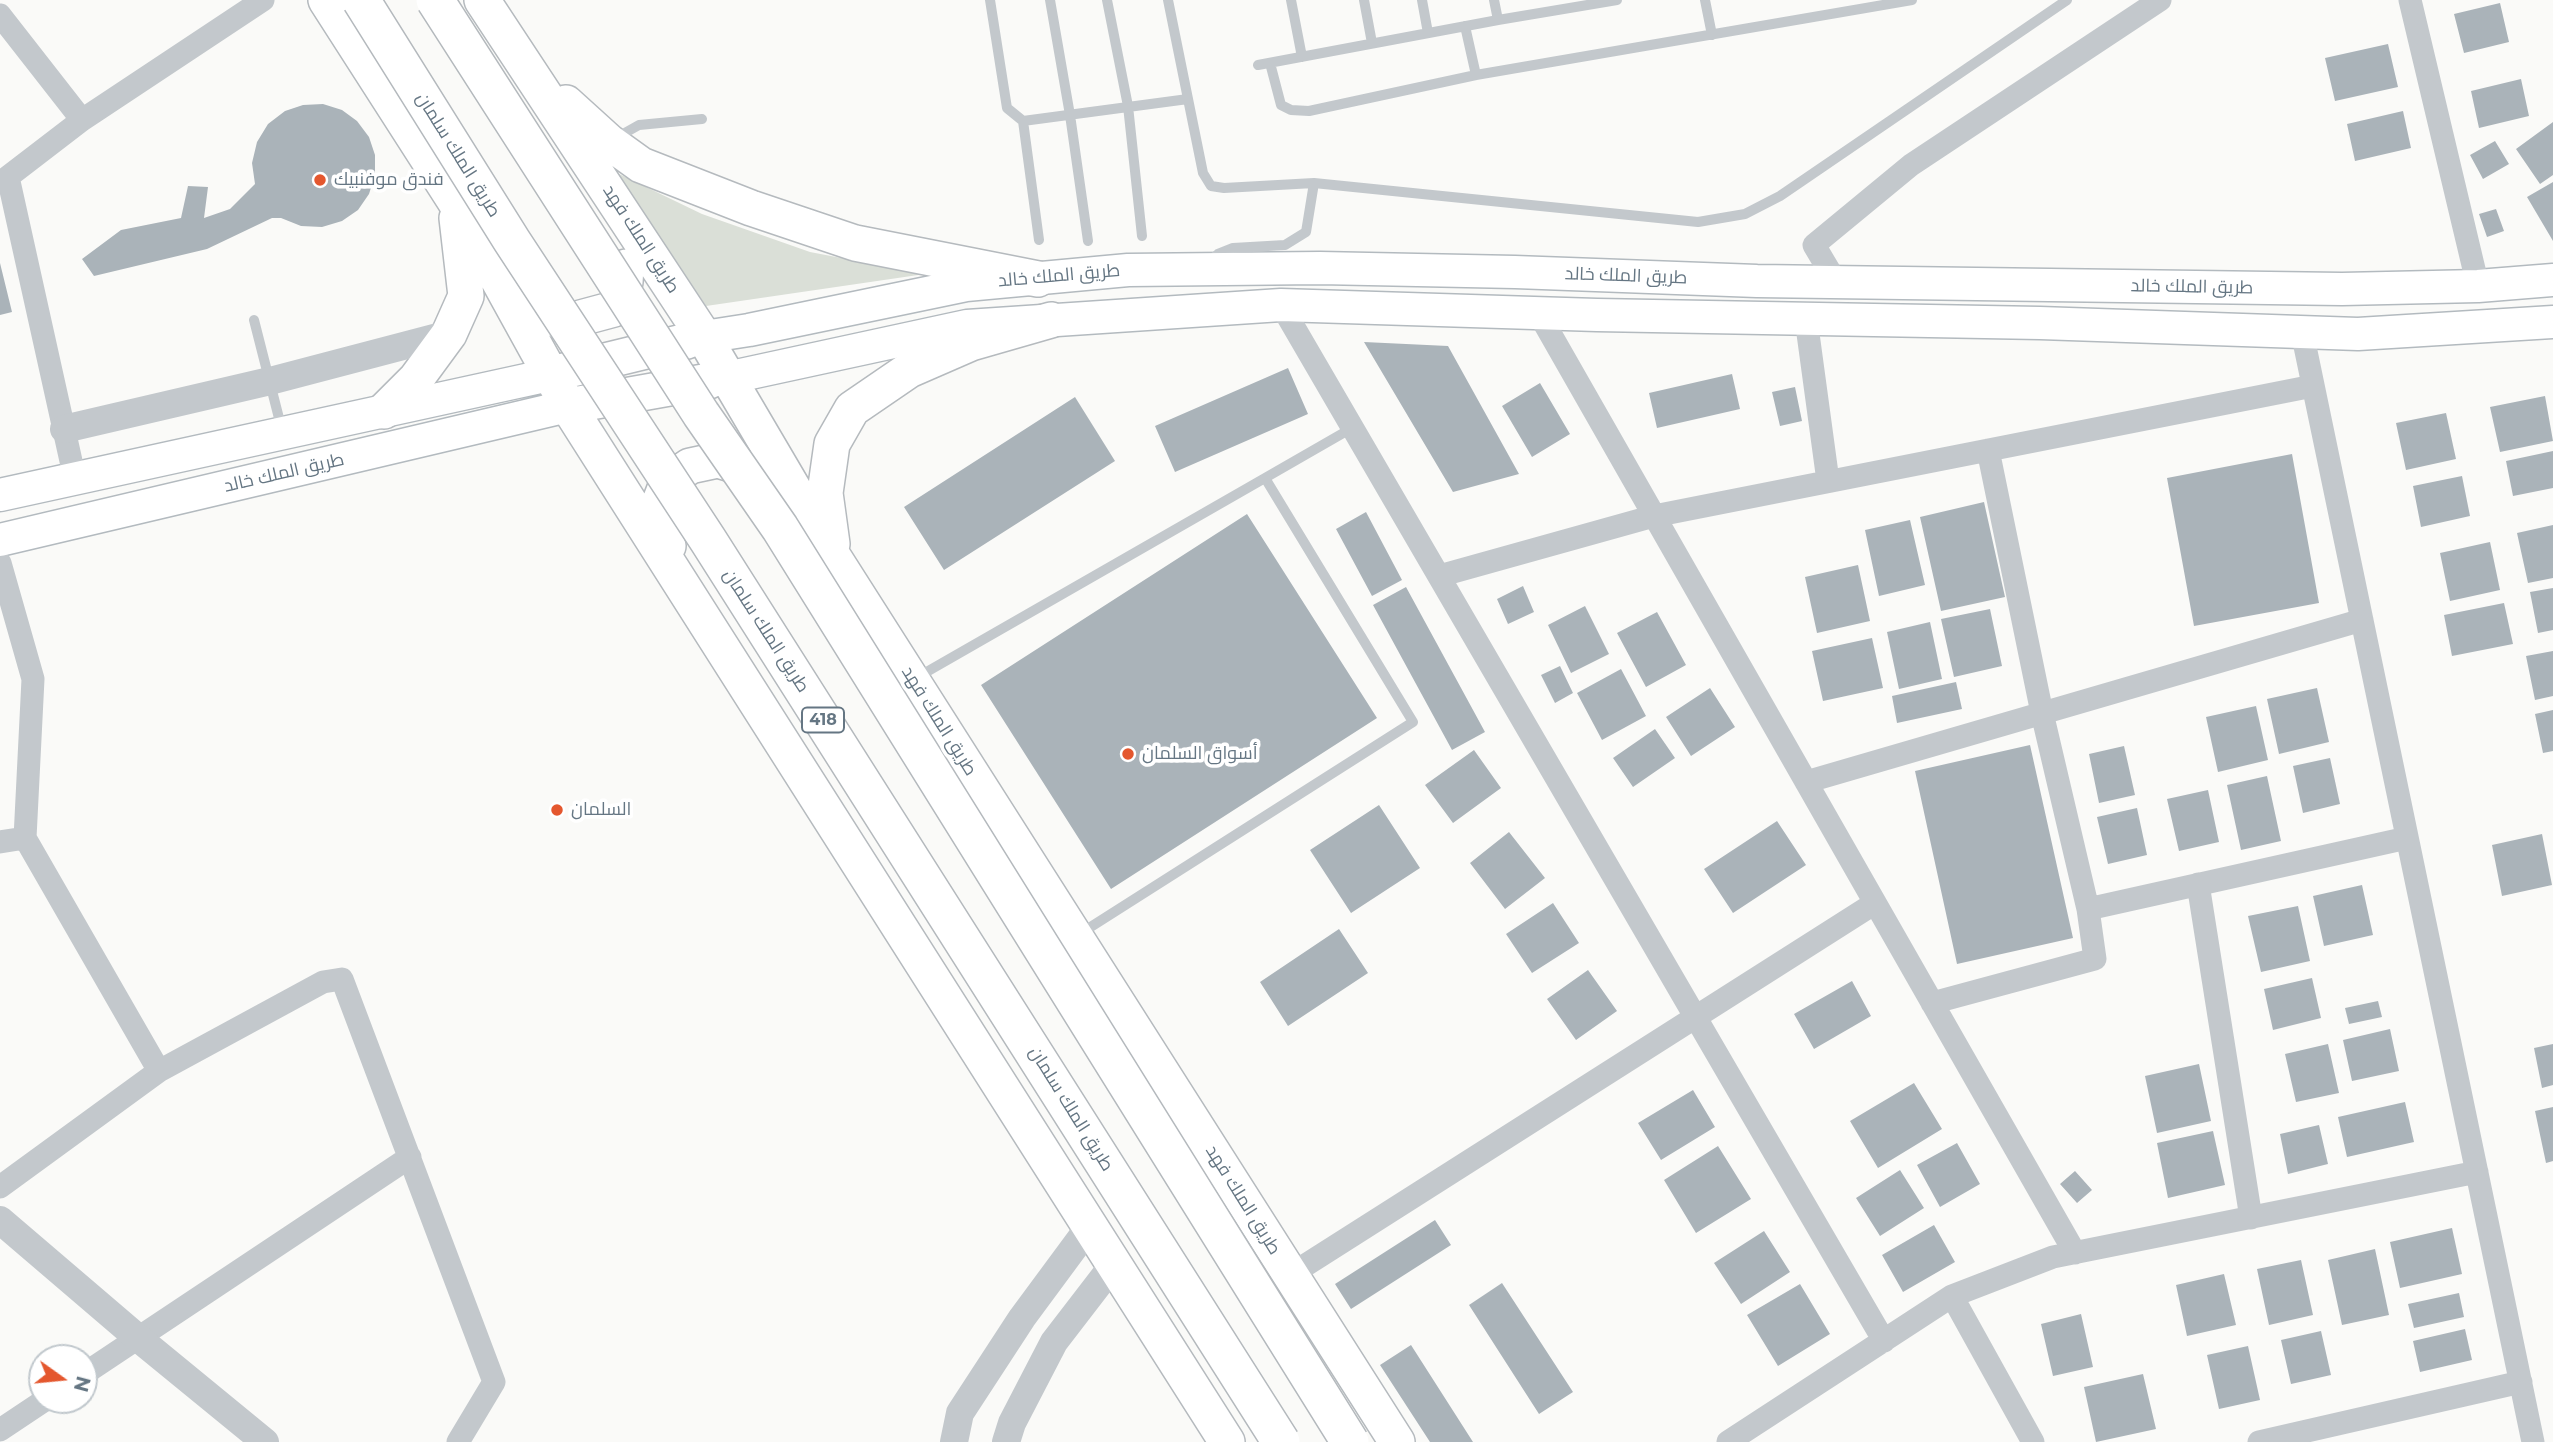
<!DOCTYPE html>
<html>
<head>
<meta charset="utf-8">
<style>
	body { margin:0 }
	#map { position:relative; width:2553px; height:1442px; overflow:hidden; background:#fafaf8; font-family:Montserrat,sans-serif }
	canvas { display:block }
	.north { position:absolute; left:28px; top:1344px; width:70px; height:70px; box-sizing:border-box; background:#fff; border:2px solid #c1c8cd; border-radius:50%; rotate:105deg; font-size:19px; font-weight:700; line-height:28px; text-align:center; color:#657683 }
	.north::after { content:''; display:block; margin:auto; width:24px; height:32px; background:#e4572e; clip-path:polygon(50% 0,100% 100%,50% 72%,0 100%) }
</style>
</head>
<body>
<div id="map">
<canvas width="2553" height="1442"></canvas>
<div class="north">N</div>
</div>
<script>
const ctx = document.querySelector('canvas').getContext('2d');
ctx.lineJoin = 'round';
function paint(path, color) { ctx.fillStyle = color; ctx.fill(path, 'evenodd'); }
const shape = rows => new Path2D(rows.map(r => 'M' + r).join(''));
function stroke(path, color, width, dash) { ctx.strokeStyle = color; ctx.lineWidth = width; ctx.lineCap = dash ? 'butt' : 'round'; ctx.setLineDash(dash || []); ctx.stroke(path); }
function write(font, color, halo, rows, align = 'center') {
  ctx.font = font + ' Montserrat,Cairo,sans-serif'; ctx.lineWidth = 7; ctx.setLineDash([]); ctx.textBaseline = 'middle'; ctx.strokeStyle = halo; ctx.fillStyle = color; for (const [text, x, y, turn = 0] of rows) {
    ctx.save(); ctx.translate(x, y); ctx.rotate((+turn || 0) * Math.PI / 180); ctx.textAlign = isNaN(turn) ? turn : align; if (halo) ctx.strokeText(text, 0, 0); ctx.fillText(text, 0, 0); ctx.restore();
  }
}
const green = shape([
	[617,173,702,214,810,252,925,274,706,306]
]);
const building = shape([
	[2500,3,2509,42,2464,53,2454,14],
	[2388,44,2398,87,2335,101,2325,58],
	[2521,79,2529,116,2479,128,2471,91],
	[323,104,342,110,357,121,369,137,375,155,375,175,369,194,358,210,342,221,322,227,301,226,281,218,272,218,207,249,94,276,82,259,121,230,181,218,188,186,208,187,204,218,230,209,255,184,252,163,257,142,268,124,285,111,303,105],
	[2403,111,2411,148,2355,161,2347,124],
	[2553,122,2553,175,2540,184,2516,149],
	[2495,141,2509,164,2483,179,2470,155],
	[2553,182,2553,241,2527,197],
	[2496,209,2504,231,2487,237,2479,214],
	[0,263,12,312,0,315],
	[1364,342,1448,346,1519,474,1453,492],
	[1288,368,1308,414,1175,472,1155,426],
	[1732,374,1740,409,1657,428,1649,393],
	[1540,383,1570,434,1532,457,1502,406],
	[1795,387,1802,421,1780,426,1772,392],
	[2545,396,2553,441,2500,452,2490,407],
	[1075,397,1115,461,944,570,904,507],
	[2446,413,2456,459,2406,470,2396,423],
	[2553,451,2553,488,2513,496,2506,461],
	[2292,454,2319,603,2194,626,2167,478],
	[2462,476,2470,516,2421,527,2413,486],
	[1984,502,2005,597,1941,611,1920,517],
	[1366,512,1402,580,1372,596,1336,529],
	[1247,514,1377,718,1111,889,981,685],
	[1910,520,1925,585,1879,596,1865,530],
	[2553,525,2553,578,2528,583,2517,533],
	[2490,542,2500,590,2450,601,2440,553],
	[1858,565,1870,621,1817,633,1805,577],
	[1523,586,1534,612,1508,624,1497,599],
	[1406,587,1485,732,1452,750,1373,605],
	[2553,588,2553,630,2538,633,2530,592],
	[2504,603,2513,644,2452,656,2444,615],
	[1585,606,1609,654,1571,673,1548,625],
	[1990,609,2002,666,1954,677,1941,619],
	[1657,612,1686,665,1646,687,1617,633],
	[1930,622,1942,679,1899,689,1887,632],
	[1872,638,1883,688,1823,701,1812,651],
	[2553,651,2553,696,2535,700,2526,656],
	[1560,666,1573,693,1555,703,1541,675],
	[1621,669,1646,716,1602,740,1577,693],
	[1956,682,1962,709,1897,723,1892,696],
	[1710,688,1735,727,1691,756,1666,717],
	[2317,688,2329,742,2279,754,2267,699],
	[2256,706,2268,760,2218,772,2206,717],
	[2553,710,2553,751,2543,753,2535,714],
	[1655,729,1675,758,1633,787,1613,758],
	[2030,745,2073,938,1957,964,1915,771],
	[2124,746,2135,795,2099,803,2089,754],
	[1474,750,1501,788,1453,823,1425,785],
	[2330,758,2340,804,2303,813,2293,766],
	[2267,776,2281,841,2241,850,2227,785],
	[2208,790,2219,842,2179,851,2167,799],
	[1379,805,1420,868,1351,913,1310,850],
	[2137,808,2147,855,2108,864,2097,817],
	[1777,821,1806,865,1733,913,1704,869],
	[1509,832,1545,878,1505,909,1470,863],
	[2542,834,2552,885,2502,896,2492,845],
	[2362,885,2373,935,2324,946,2313,896],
	[1553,903,1579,943,1532,973,1506,934],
	[2298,906,2310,961,2261,972,2248,916],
	[1339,929,1368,973,1288,1026,1260,982],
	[1588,970,1617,1011,1576,1040,1547,999],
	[2312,978,2321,1018,2273,1030,2264,989],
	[1852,981,1871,1016,1814,1049,1794,1014],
	[2378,1001,2382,1017,2349,1024,2345,1008],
	[2390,1029,2399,1071,2352,1081,2343,1040],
	[2328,1044,2339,1093,2296,1102,2285,1054],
	[2553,1044,2553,1085,2542,1088,2534,1048],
	[2199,1064,2211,1121,2157,1133,2145,1076],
	[1914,1083,1942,1129,1878,1168,1850,1121],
	[1693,1090,1715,1127,1661,1160,1638,1123],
	[2405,1102,2414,1142,2347,1157,2338,1117],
	[2553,1107,2553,1161,2546,1163,2535,1111],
	[2319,1125,2328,1164,2288,1174,2280,1134],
	[2213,1131,2225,1185,2168,1198,2157,1143],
	[1957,1143,1980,1184,1940,1207,1917,1165],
	[1718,1146,1751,1199,1696,1233,1664,1180],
	[1900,1170,1924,1208,1880,1236,1856,1198],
	[2075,1171,2092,1190,2077,1203,2060,1184],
	[1435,1220,1451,1245,1351,1309,1335,1284],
	[1934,1225,1955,1262,1903,1292,1882,1255],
	[2452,1228,2462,1274,2400,1288,2390,1242],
	[1764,1231,1790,1272,1741,1304,1714,1263],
	[2375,1249,2389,1315,2342,1325,2328,1260],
	[2301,1260,2313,1315,2269,1325,2257,1269],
	[2224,1274,2236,1325,2187,1336,2176,1285],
	[1502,1283,1573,1392,1539,1414,1469,1305],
	[1800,1284,1830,1334,1778,1366,1747,1315],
	[2459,1293,2464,1317,2414,1328,2408,1304],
	[2081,1314,2093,1367,2053,1376,2041,1324],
	[2465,1329,2472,1360,2420,1372,2413,1341],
	[2321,1331,2331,1375,2291,1384,2281,1340],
	[1411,1345,1473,1442,1430,1442,1380,1365],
	[2248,1346,2260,1400,2219,1409,2207,1355],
	[2143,1374,2156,1429,2096,1442,2084,1387]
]);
const service = shape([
	[990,0,1007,108,1023,121,1188,99],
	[1050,0,1070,115,1088,241],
	[1107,0,1128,106,1142,236],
	[1168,0,1203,173,1211,186,1224,188,1314,183,1306,232,1285,245,1233,248,1218,254,1211,260],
	[1291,0,1302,57],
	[1364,0,1372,43],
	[1422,0,1428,33],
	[1494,0,1498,20,1617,0],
	[1705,0,1712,35],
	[1465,26,1476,75],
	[1270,63,1281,105,1291,110,1309,111,1476,75,1912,0],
	[1258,65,1498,20],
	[1023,121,1039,240],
	[614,139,639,125,702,119],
	[1314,183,1698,222,1745,214,1780,196,2067,0],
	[254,320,282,430],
	[1265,478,1352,428],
	[916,678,1265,478,1413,722,1078,935]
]);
const minor = shape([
	[2410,0,2478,286],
	[0,15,82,120],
	[8,177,75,479],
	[0,183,82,120,263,0],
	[1836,282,1814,245,1911,165,2160,0],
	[1281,305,1884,1341],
	[1539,314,2075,1253],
	[1806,319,1828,481],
	[2302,332,2533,1442],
	[0,563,33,679,25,838,159,1071],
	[1439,576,1654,516,2313,386],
	[1806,782,2362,620],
	[0,842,25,838],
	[2198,884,2251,1218],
	[2088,909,2407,838],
	[1932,1003,2095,959,2088,909,2042,713,1988,450],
	[0,1187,159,1071,323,982,342,979,494,1382,458,1442],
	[1290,1275,1875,903],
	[1952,1296,2033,1442],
	[84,1374,410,1157],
	[0,1430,45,1400],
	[1728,1442,1952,1296,2053,1257,2477,1172],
	[2259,1442,2521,1382]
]);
const tertiary = shape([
	[64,429,270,381,449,334],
	[0,1220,138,1338,265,1442],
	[954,1442,960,1413,1022,1318,1090,1226],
	[1006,1442,1012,1423,1054,1342,1114,1264]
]);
const secondary = shape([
	[704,337,749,330,966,285,1128,270,1320,268,1515,272,1757,281,2342,289,2478,286,2553,280],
	[727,378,967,326,1281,305,1597,315,2040,323,2358,334,2553,322],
	[0,495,549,375],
	[0,540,568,406]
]);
const primary = shape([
	[326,0,455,201,568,406,1227,1442],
	[482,0,704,337,834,558,1397,1442],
	[566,103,609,142,641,165,751,208,855,243,1038,279],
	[541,309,562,323,614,309,625,282,626,267],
	[564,371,687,341],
	[568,406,709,381],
	[384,411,416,379,449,334,466,296,457,218],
	[832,544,825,493,832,444,852,409,909,370,971,343,1051,320],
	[668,546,654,517,668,481,690,466,718,460,758,472]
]);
const trunkBridge = shape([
	[361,0,512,241,708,540,1281,1442],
	[435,0,701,414,780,528,1350,1442]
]);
const markers = [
	[320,180,7,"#e4572e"],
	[1128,754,7,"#e4572e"],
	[557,810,7,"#e4572e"]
];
const shields = [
	[823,720,42]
];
const shieldNames = [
	["418",823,720]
];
const streetNames = [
	["طريق الملك سلمان",458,155,58],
	["طريق الملك فهد",641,239,57],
	["طريق الملك خالد",1059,276,-5],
	["طريق الملك خالد",1626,276,2],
	["طريق الملك خالد",2192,287,1],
	["طريق الملك خالد",284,473,-13],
	["طريق الملك سلمان",766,631,57],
	["طريق الملك فهد",939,721,58],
	["طريق الملك سلمان",1071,1109,58],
	["طريق الملك فهد",1243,1200,58]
];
const poiNames = [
	["فندق موفنبيك",334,180],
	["أسواق السلمان",1142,754],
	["السلمان",571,810]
];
paint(green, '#dadfd7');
paint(building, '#aab3b9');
stroke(secondary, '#b3babf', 35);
stroke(primary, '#b5babe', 38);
stroke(service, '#c3c8cc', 10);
stroke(minor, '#c3c8cc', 23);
stroke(tertiary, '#c3c8cc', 28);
stroke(secondary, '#fff', 32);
stroke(primary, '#fff', 35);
stroke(trunkBridge, '#b4b9bd', 40, []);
stroke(trunkBridge, '#fff', 37);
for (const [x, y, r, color] of markers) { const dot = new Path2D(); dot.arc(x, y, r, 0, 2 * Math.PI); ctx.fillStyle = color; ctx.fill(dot); stroke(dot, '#fff', 2.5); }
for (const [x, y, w] of shields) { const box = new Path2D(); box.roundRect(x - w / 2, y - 12.5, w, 25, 5); ctx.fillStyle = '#fff'; ctx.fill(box); stroke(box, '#657683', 2); }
write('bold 16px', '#657683', null, shieldNames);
write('18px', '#657683', '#fff', streetNames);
write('18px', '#657683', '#fff', poiNames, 'left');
</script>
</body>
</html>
